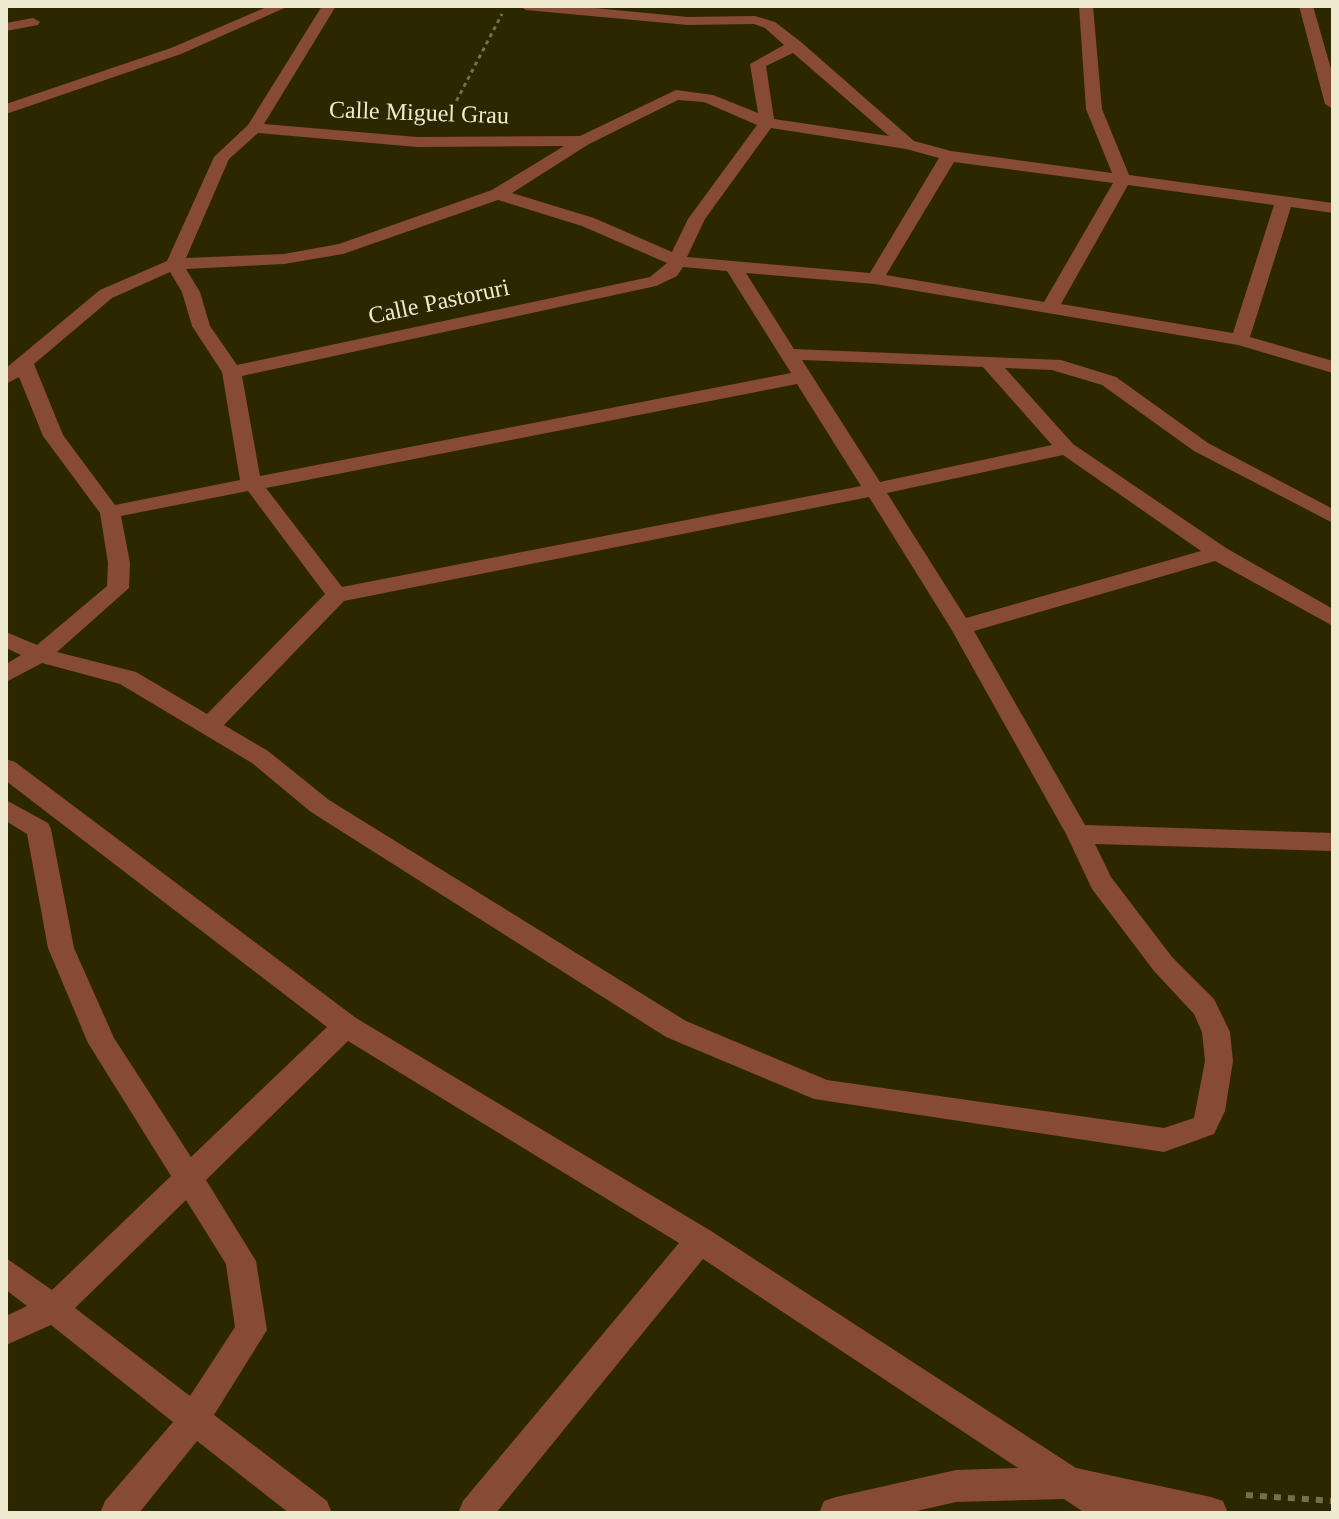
<!DOCTYPE html>
<html>
<head>
<meta charset="utf-8">
<style>
	body { margin:0 }
	#map { position:relative; width:1339px; height:1519px; overflow:hidden; background:#2d2700; font-family:"Times New Roman",serif }
	canvas { display:block }
	.frame { position:absolute; inset:0; border:8px solid #eeead0; pointer-events:none }
</style>
</head>
<body>
<div id="map">
<canvas width="1339" height="1519"></canvas>
<div class="frame"></div>
</div>
<script>
const ctx = document.querySelector('canvas').getContext('2d');
ctx.lineJoin = 'round';
const shape = rows => new Path2D(rows.map(r => 'M' + r).join(''));
function stroke(path, color, width, dash) { ctx.strokeStyle = color; ctx.lineWidth = width; ctx.lineCap = dash ? 'butt' : 'round'; ctx.setLineDash(dash || []); ctx.stroke(path); }
function paint(path, color) { ctx.fillStyle = color; ctx.fill(path, 'evenodd'); }
function write(font, color, halo, rows, align = 'center') {
  ctx.font = font + ' "Times New Roman",serif'; ctx.lineWidth = 7; ctx.setLineDash([]); ctx.textBaseline = 'middle'; ctx.strokeStyle = halo; ctx.fillStyle = color; for (const [text, x, y, turn = 0] of rows) {
    ctx.save(); ctx.translate(x, y); ctx.rotate((+turn || 0) * Math.PI / 180); ctx.textAlign = isNaN(turn) ? turn : align; if (halo) ctx.strokeText(text, 0, 0); ctx.fillText(text, 0, 0); ctx.restore();
  }
}
const pathFar1 = shape([
	[449,115,502,14]
]);
const path = shape([
	[1246,1495,1333,1501]
]);
const minor = shape([
	[269,6,289,6,181,54,6,114,6,104,171,48,269,6],
	[322,6,336,6,264,124,417,137,580,136,676,90,713,95,758,113,750,64,784,45,765,28,754,24,688,25,526,10,519,6,574,6,688,17,755,16,775,22,801,42,914,141,951,151,1112,173,1086,109,1079,6,1093,6,1102,109,1129,175,1333,203,1333,213,1291,207,1250,337,1333,361,1333,373,1238,345,875,284,746,273,794,349,1061,360,1116,377,1208,443,1333,509,1333,523,1194,451,1102,385,1052,370,1005,368,1073,444,1226,548,1333,609,1333,626,1215,561,974,631,1085,825,1333,833,1333,851,1095,844,1111,877,1172,957,1214,999,1230,1032,1233,1061,1225,1111,1214,1134,1164,1152,814,1099,666,1037,311,812,252,763,120,684,42,663,6,682,6,664,21,655,6,648,6,632,37,645,107,586,108,563,100,513,43,436,19,377,6,384,6,368,100,290,167,261,214,157,248,125,322,6],
	[793,53,889,136,774,119,766,66,793,53],
	[678,100,704,102,757,125,688,219,672,252,594,218,512,193,589,144,678,100],
	[771,128,906,149,939,158,870,273,687,257,705,219,771,128],
	[258,133,417,147,564,146,492,190,339,244,284,254,186,258,229,159,258,133],
	[954,162,1113,183,1044,302,886,275,954,162],
	[1128,185,1274,205,1233,333,1061,304,1128,185],
	[498,200,582,226,667,263,650,277,237,365,210,326,200,292,186,269,284,264,343,254,498,200],
	[683,267,727,271,791,373,260,476,242,376,656,286,677,276,683,267],
	[170,272,182,292,192,326,222,372,240,480,115,505,63,435,34,364,112,298,170,272],
	[802,360,983,367,1052,445,880,482,802,360],
	[797,384,861,486,342,587,266,488,797,384],
	[1063,455,1201,551,966,618,887,493,1063,455],
	[248,491,325,594,207,714,136,672,57,652,129,588,130,563,121,516,248,491],
	[869,497,950,627,1066,834,1092,889,1154,971,1194,1014,1202,1032,1205,1061,1194,1118,1164,1128,827,1080,686,1021,329,800,268,751,224,725,344,601,869,497],
	[1299,6,1313,6,1333,76,1333,109,1325,104,1299,6],
	[33,18,40,22,38,25,6,31,6,23,33,18],
	[6,759,15,762,356,1018,711,1231,1076,1468,1211,1497,1223,1501,1228,1513,1085,1513,1064,1499,956,1502,908,1513,819,1513,824,1501,836,1497,956,1470,1018,1468,703,1259,496,1513,458,1513,463,1501,679,1243,348,1041,206,1180,256,1261,267,1330,214,1415,327,1501,332,1513,289,1513,197,1441,139,1513,100,1513,105,1501,173,1422,51,1325,6,1345,6,1316,27,1306,6,1290,6,1258,52,1290,171,1176,88,1043,48,948,27,834,6,821,6,800,48,823,51,829,74,948,114,1038,191,1157,327,1027,6,781,6,759],
	[186,1200,226,1264,235,1327,190,1396,75,1308,186,1200]
]);
const farStreetnames = [
	["Calle Miguel Grau",419,114,2],
	["Calle Pastoruri",439,303,-12]
];
stroke(pathFar1, '#746f4d', 3, [4, 4]);
stroke(path, '#746f4d', 6, [7, 7]);
paint(minor, '#874a35');
write('24px', '#eeead0', '#2d2700', farStreetnames);
</script>
</body>
</html>
